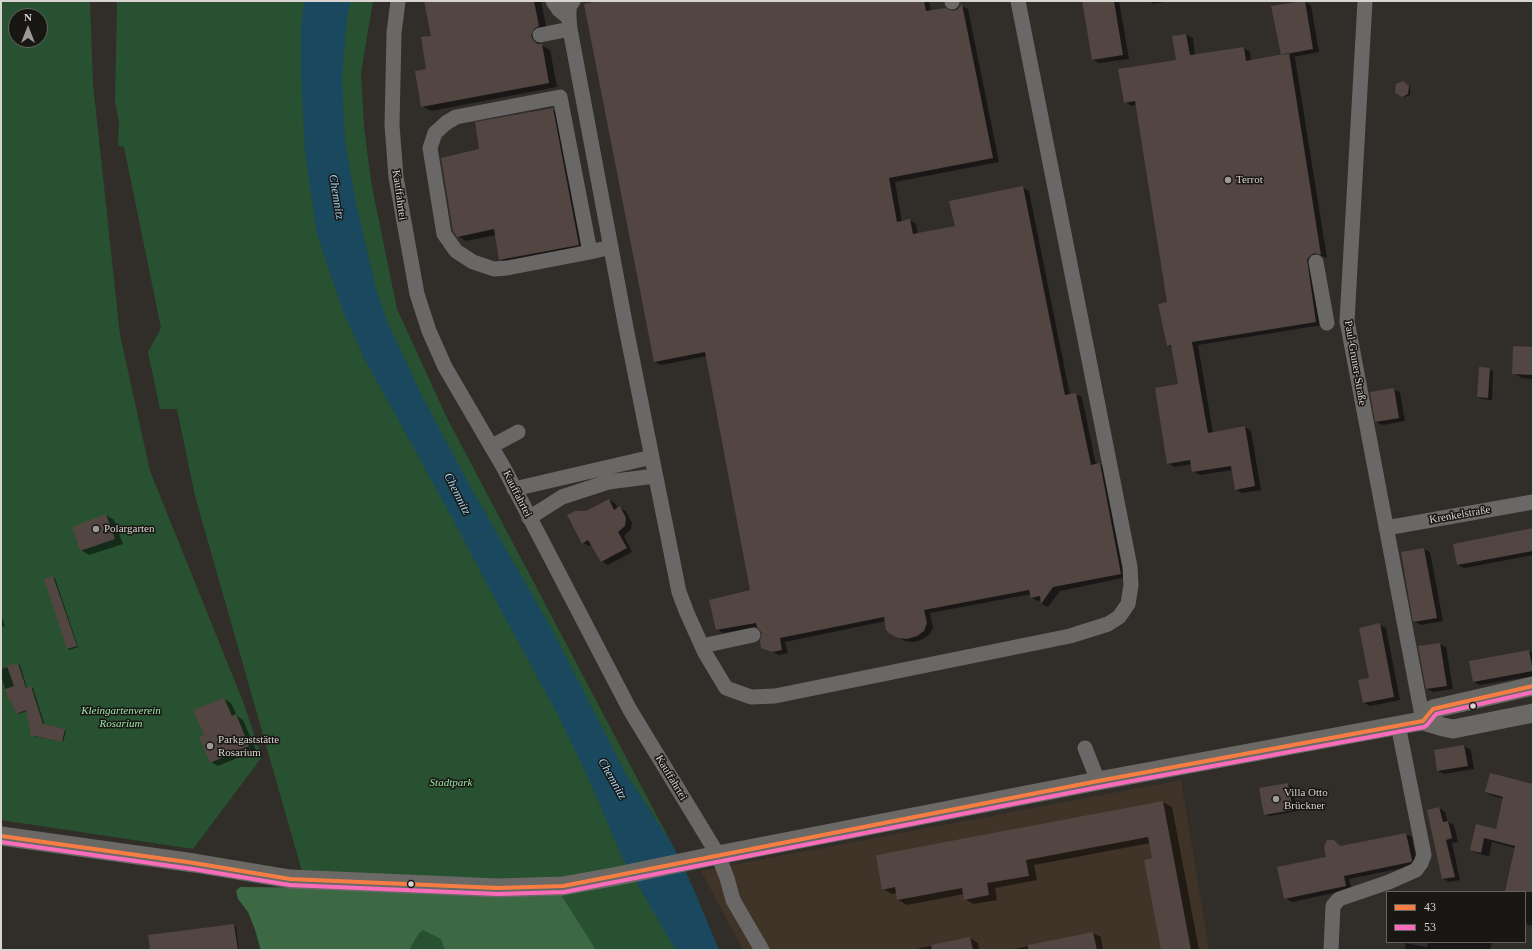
<!DOCTYPE html>
<html>
<head>
<meta charset="utf-8">
<style>
	body { margin:0 }
	#map { position:relative; width:1534px; height:951px; overflow:hidden; background:#312e2a; font-family:"Times New Roman",serif }
	canvas { display:block }
	.frame { position:absolute; inset:0; border:2px solid #d8d5d0; pointer-events:none }
	.legend { position:absolute; left:1386px; top:891px; width:140px; height:52px; box-sizing:border-box; background:#191714; border:1px solid #65635f; margin:0; padding:5px 7px; list-style:none; font-size:12px; color:#d8d5d0 }
	.legend li { display:flex; align-items:center; gap:8px; height:20px }
	.legend b { width:20px; border:1px solid #65635f }
	.north { position:absolute; left:8px; top:8px; width:40px; height:40px; box-sizing:border-box; background:#191714; border:1px solid #65635f; border-radius:50%; rotate:0deg; font-size:11px; font-weight:700; line-height:16px; text-align:center; color:#d8d5d0 }
	.north::after { content:''; display:block; margin:auto; width:14px; height:18px; background:#9e9b96; clip-path:polygon(50% 0,100% 100%,50% 72%,0 100%) }
</style>
</head>
<body>
<div id="map">
<canvas width="1534" height="951"></canvas>
<div class="frame"></div>
<ul class="legend">
<li><b style="height:5px;background:#f77d43"></b>43</li>
<li><b style="height:5px;background:#fb6dba"></b>53</li>
</ul>
<div class="north">N</div>
</div>
<script>
const ctx = document.querySelector('canvas').getContext('2d');
ctx.lineJoin = 'round';
function paint(path, color) { ctx.fillStyle = color; ctx.fill(path, 'evenodd'); }
const shape = rows => new Path2D(rows.map(r => 'M' + r).join(''));
function stroke(path, color, width, dash) { ctx.strokeStyle = color; ctx.lineWidth = width; ctx.lineCap = dash ? 'butt' : 'round'; ctx.setLineDash(dash || []); ctx.stroke(path); }
function write(font, color, halo, rows, align = 'center') {
  ctx.font = font + ' "Times New Roman",serif'; ctx.lineWidth = 3; ctx.setLineDash([]); ctx.textBaseline = 'middle'; ctx.strokeStyle = halo; ctx.fillStyle = color; for (const [text, x, y, turn = 0] of rows) {
    ctx.save(); ctx.translate(x, y); ctx.rotate((+turn || 0) * Math.PI / 180); ctx.textAlign = isNaN(turn) ? turn : align; if (halo) ctx.strokeText(text, 0, 0); ctx.fillText(text, 0, 0); ctx.restore();
  }
}
const commercial = shape([
	[1181,780,1209,950,743,950,701,871]
]);
const green = shape([
	[1,1,90,1,93,84,120,335,150,471,242,699,262,757,193,849,1,820],
	[16,16,40,16,40,40,16,40],
	[117,1,373,1,361,73,364,126,371,182,397,309,447,418,675,850,690,950,260,950,244,888,307,889,195,496,177,409,160,409,148,352,161,328,124,147,118,145,119,122,115,102]
]);
const forest = shape([
	[240,887,558,890,596,950,445,950,441,939,423,930,419,933,409,950,261,950,256,932,248,912,238,899,236,891]
]);
const water = shape([
	[304,1,351,1,347,18,342,79,345,142,356,203,376,290,388,323,422,396,469,484,549,624,625,772,672,844,692,885,719,950,676,950,650,906,623,859,588,777,556,711,509,625,437,490,364,358,343,311,317,234,305,152,301,76,301,28]
]);
const shadow = shape([
	[434,1,541,1,547,31,539,42,541,45,550,50,557,87,431,111,422,106,432,37],
	[603,1,929,1,931,11,952,12,957,10,962,6,968,9,999,162,895,182,902,222,910,220,916,224,918,234,956,227,1022,187,1029,191,1070,395,1076,394,1082,397,1096,465,1100,464,1106,467,1127,577,1060,591,1048,607,1042,604,1042,600,1038,601,1032,598,1031,594,930,613,933,627,930,634,923,639,914,642,905,641,891,633,886,621,785,642,788,653,779,655,762,647,763,633,758,627,723,633,717,629,751,591,707,356,661,365,655,362],
	[1085,1,1119,1,1129,59,1099,63,1093,60],
	[1149,1,1171,1,1153,4],
	[1305,2,1311,5,1319,52,1293,57,1295,58,1327,258,1321,256,1313,262,1322,325,1198,345,1213,433,1245,427,1251,431,1261,490,1242,493,1236,489,1233,470,1200,475,1193,471,1192,464,1174,467,1168,463,1179,385,1172,348,1168,345,1168,303,1136,105,1132,106,1125,102,1177,60,1173,37,1186,35,1193,38,1195,55,1244,48,1250,52,1251,61,1284,55],
	[1405,83,1410,87,1410,95,1404,97,1396,93],
	[552,109,561,114,588,249,509,264,500,259,496,235,466,241,458,236,481,150],
	[1533,348,1533,379,1522,378,1514,373],
	[1489,369,1493,371,1492,400,1482,399,1478,397],
	[1393,389,1400,392,1405,421,1383,425,1376,422],
	[609,500,615,503,618,509,620,508,626,511,632,523,631,529,624,536,632,552,608,565,601,561,592,545,589,546,583,543,586,512],
	[106,515,114,520,123,544,89,555,81,550],
	[1533,530,1533,555,1464,568,1458,565],
	[1424,549,1430,552,1443,621,1421,625,1414,622],
	[53,577,55,578,78,647,69,650,68,649],
	[1,615,5,626,1,627],
	[1380,625,1386,628,1400,700,1370,706,1364,703,1370,679],
	[1440,644,1446,647,1453,689,1433,692,1427,689,1419,647],
	[1529,651,1533,653,1533,676,1480,685,1474,682],
	[18,664,20,665,27,688,33,688,45,726,66,731,63,742,33,736,27,711,18,714,17,713,12,701,9,700,1,676,1,669],
	[224,699,231,703,237,716,243,720,256,750,218,766,211,762,205,736],
	[1464,746,1471,750,1474,769,1444,774,1438,771,1435,751],
	[1288,784,1292,786,1297,811,1269,816,1265,814,1260,789],
	[1533,785,1533,926,1525,924,1525,892,1506,892,1515,848,1492,842,1489,856,1479,854,1471,850,1477,826,1497,830,1504,799,1493,796,1486,792],
	[1163,802,1172,807,1199,950,1162,950,1153,859,1150,843,1034,865,1037,880,995,888,997,900,973,904,965,899,964,894,907,905,898,900,897,893,892,894,883,889,877,855],
	[1439,808,1445,812,1448,822,1454,825,1458,842,1452,843,1460,880,1450,882,1443,879,1428,811],
	[1406,834,1412,837,1417,865,1349,879,1352,889,1292,902,1285,898,1327,857,1333,841,1342,847],
	[234,925,236,926,239,950,151,950],
	[1093,933,1101,937,1103,950,1009,950],
	[970,938,978,943,979,950,911,950],
	[1428,942,1492,942,1490,950,1405,950,1406,943,1427,947]
]);
const building = shape([
	[424,1,534,1,539,26,534,29,531,36,534,41,538,44,542,44,549,83,421,107,415,71,426,69,421,37,431,36],
	[599,1,924,1,926,11,945,8,952,11,957,10,962,4,993,158,889,178,897,222,910,219,913,234,955,226,949,201,1023,186,1065,395,1076,393,1091,465,1100,463,1121,574,1053,587,1041,604,1040,596,1031,598,1029,590,924,610,927,623,924,631,917,636,907,639,898,638,890,634,886,630,884,617,780,638,782,650,772,652,761,648,760,641,762,633,757,627,756,623,716,630,709,600,750,590,705,352,654,362,584,4],
	[1082,1,1114,1,1123,55,1092,60],
	[1305,1,1313,49,1281,55,1271,6],
	[1186,34,1190,55,1244,47,1246,61,1289,53,1321,255,1314,253,1307,259,1316,322,1192,342,1208,433,1245,426,1255,486,1235,490,1231,466,1192,472,1190,460,1167,464,1155,388,1178,384,1171,345,1167,346,1158,304,1167,302,1135,101,1124,103,1118,69,1176,60,1172,36],
	[1403,81,1409,86,1408,94,1402,97,1395,93,1396,84],
	[553,108,579,245,499,260,494,229,457,237,453,231,441,158,479,149,475,122],
	[1513,346,1533,347,1533,375,1512,374],
	[1479,367,1490,368,1488,398,1477,397],
	[1394,388,1399,418,1375,422,1370,392],
	[609,499,614,510,620,506,626,518,625,526,618,532,627,548,601,562,588,540,582,544,567,515,575,511,586,511],
	[106,514,115,539,80,551,72,527],
	[1533,528,1533,551,1457,565,1453,544],
	[1424,548,1437,618,1413,622,1401,552],
	[53,576,77,646,67,649,44,579],
	[1380,623,1394,697,1363,703,1358,680,1369,678,1359,628],
	[1440,643,1447,686,1426,689,1418,646],
	[1529,650,1533,671,1473,682,1469,661],
	[18,663,26,688,31,686,43,724,65,729,62,742,30,735,30,729,26,710,16,714,11,700,9,701,5,689,14,686,7,666],
	[224,698,232,716,236,714,249,746,210,763,199,737,204,735,193,710],
	[1464,745,1468,766,1437,771,1434,750],
	[1490,773,1533,784,1533,892,1505,892,1515,846,1484,838,1481,853,1470,850,1476,824,1496,829,1503,797,1485,792],
	[1288,783,1293,810,1264,815,1259,788],
	[1163,801,1191,950,1161,950,1144,860,1152,858,1148,837,1026,860,1029,876,987,883,989,895,964,900,962,888,897,900,895,887,882,890,876,855],
	[1439,807,1443,822,1448,821,1452,838,1446,840,1455,877,1442,879,1427,810],
	[1406,833,1412,860,1411,862,1344,876,1346,886,1284,899,1277,867,1326,857,1324,846,1327,840,1334,840,1340,846],
	[234,924,238,950,150,950,148,935],
	[1093,932,1097,950,1028,950,1028,945],
	[970,937,973,950,932,950,931,945]
]);
const minor = shape([
	[398,1,394,33,392,125,396,177,417,294,429,331,445,367,505,470,630,710,718,855,727,878,733,900,762,950],
	[553,1,559,10,569,18],
	[573,1,569,7,569,18,570,29,626,328,679,592,687,613,705,653,726,688,751,697,775,696,1070,636,1108,624,1119,617,1128,604,1131,585,1130,567,1018,1],
	[952,1,952,2],
	[1365,1,1347,321,1423,721],
	[540,35,570,29],
	[590,252,560,97,456,117,446,123,435,133,430,148,444,234,456,251,473,262,494,269,507,268,590,252,611,247],
	[1316,262,1327,323],
	[492,446,518,432],
	[514,489,652,457],
	[529,518,562,497,608,482,655,476],
	[1386,528,1533,502],
	[702,646,753,635],
	[1085,748,1098,781],
	[1331,950,1333,906,1339,899,1389,882,1416,870,1421,863,1424,855,1398,725]
]);
const major = shape([
	[1423,721,1433,709,1533,686],
	[1,836,194,863,290,879,498,888,563,886,618,876,718,855,1098,781,1416,722,1423,721,1443,727,1453,729,1533,713]
]);
const bus1 = shape([
	[1,836,194,863,290,879,498,888,563,886,1098,781,1423,721,1433,709,1533,686]
]);
const bus2 = shape([
	[1,842,193,869,290,885,498,894,564,892,1099,787,1424,727,1427,725,1436,714,1533,692]
]);
const markers = [
	[1228,180,4,"#9e9b96"],
	[96,529,4,"#9e9b96"],
	[1473,706,3.5,"#d8d5d0"],
	[210,746,4,"#9e9b96"],
	[1276,799,4,"#9e9b96"],
	[411,884,3.5,"#d8d5d0"]
];
const poiNames = [
	["Terrot",1236,180],
	["Polargarten",104,529],
	["Parkgaststätte",218,740],
	["Rosarium",218,753],
	["Villa Otto",1284,793],
	["Brückner",1284,806]
];
const streetNames = [
	["Kauffahrtei",399,195,82],
	["Paul-Gruner-Straße",1355,363,80],
	["Kauffahrtei",517,494,63],
	["Krenkelstraße",1460,515,-10],
	["Kauffahrtei",671,778,59]
];
const parkNames = [
	["Kleingartenverein",121,711],
	["Rosarium",121,724],
	["Stadtpark",451,783]
];
const waterNames = [
	["Chemnitz",336,197,81],
	["Chemnitz",457,494,63],
	["Chemnitz",612,779,60]
];
paint(commercial, '#403327');
paint(green, '#275130');
paint(forest, '#3c6844');
paint(water, '#19485f');
paint(shadow, '#0007');
paint(building, '#524542');
stroke(minor, '#696866', 15);
stroke(major, '#6a6966', 19);
stroke(bus1, '#f77d43', 4);
stroke(bus2, '#fb6dba', 4);
for (const [x, y, r, color] of markers) { const dot = new Path2D(); dot.arc(x, y, r, 0, 2 * Math.PI); ctx.fillStyle = color; ctx.fill(dot); stroke(dot, '#191714', 1.5); }
write('11px', '#d8d5d0', '#191714', poiNames, 'left');
write('11px', '#d8d5d0', '#191714', streetNames);
write('italic 11px', '#9ae5a6', '#191714', parkNames);
write('italic 12px', '#a4d9f7', '#191714', waterNames);
</script>
</body>
</html>
